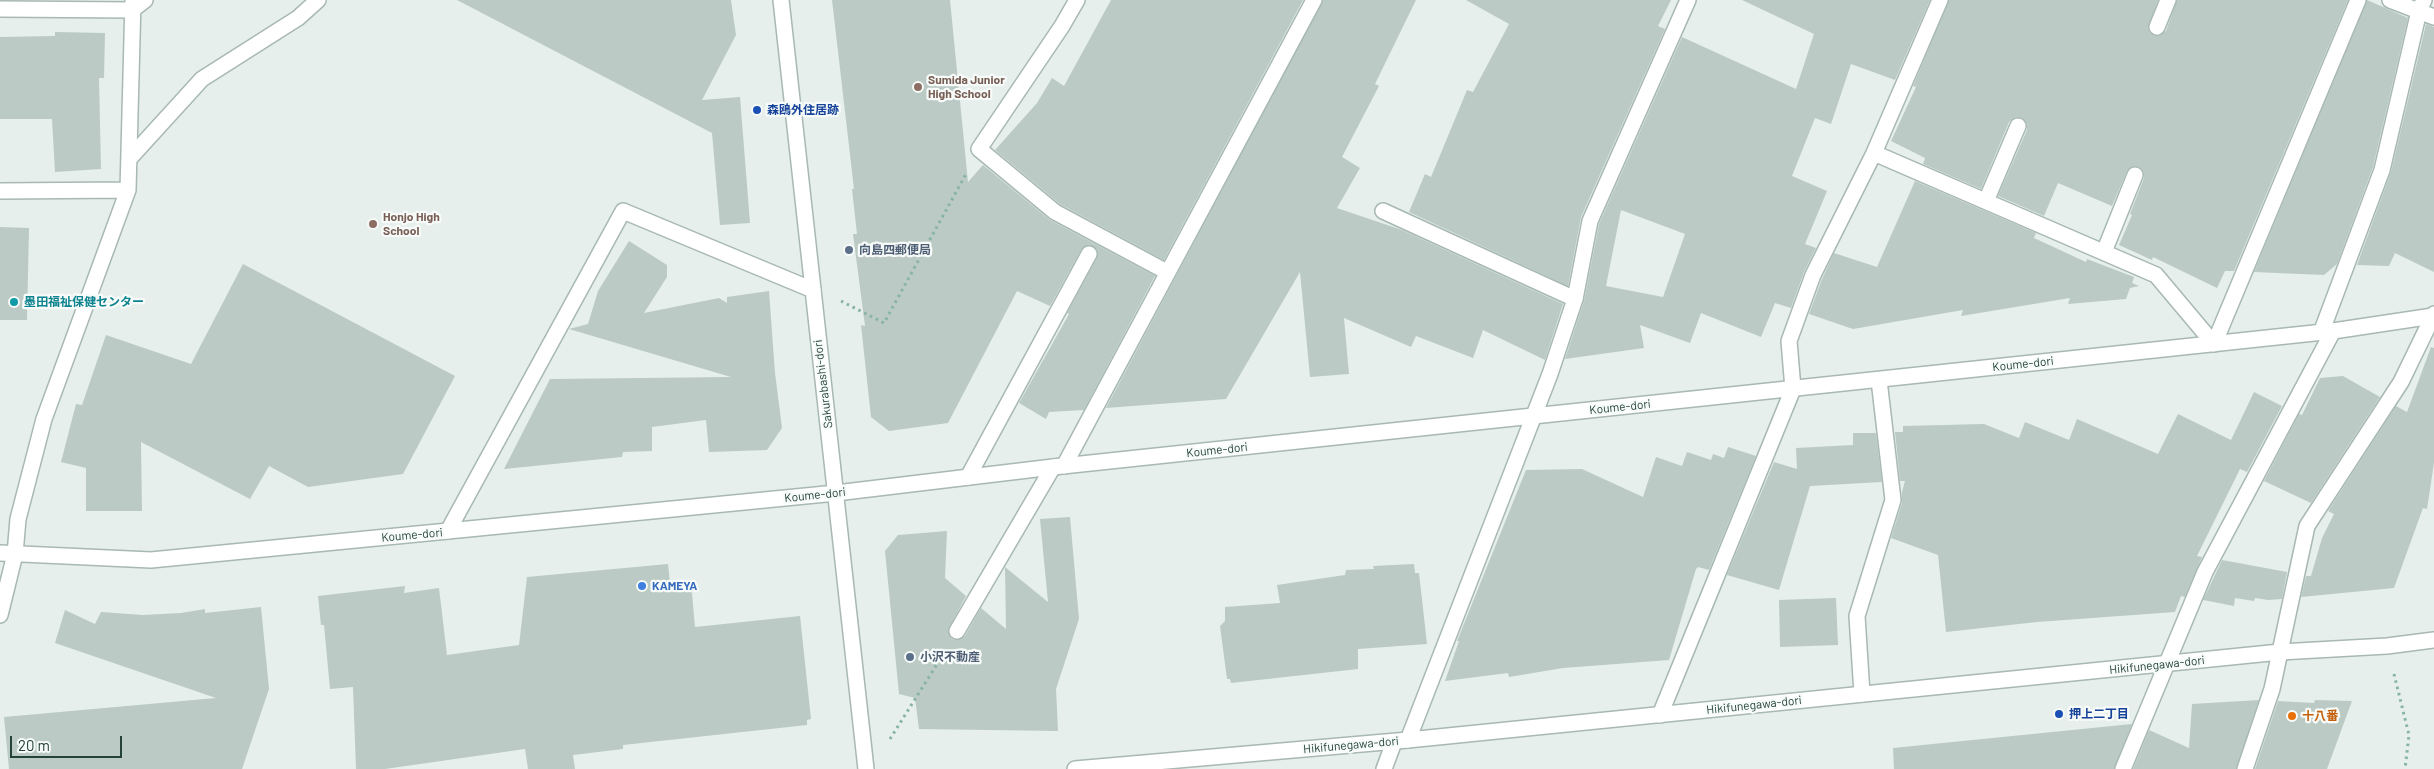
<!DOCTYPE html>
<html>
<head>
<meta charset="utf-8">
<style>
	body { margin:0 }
	#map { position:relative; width:2434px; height:769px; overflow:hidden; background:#e6efeb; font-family:Barlow,sans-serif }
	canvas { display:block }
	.scale { position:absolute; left:10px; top:736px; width:112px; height:22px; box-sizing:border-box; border:2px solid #24423a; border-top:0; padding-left:6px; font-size:15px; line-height:18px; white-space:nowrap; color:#24423a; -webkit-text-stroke:4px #f7fbf9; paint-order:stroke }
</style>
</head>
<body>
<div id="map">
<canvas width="2434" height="769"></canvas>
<div class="scale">20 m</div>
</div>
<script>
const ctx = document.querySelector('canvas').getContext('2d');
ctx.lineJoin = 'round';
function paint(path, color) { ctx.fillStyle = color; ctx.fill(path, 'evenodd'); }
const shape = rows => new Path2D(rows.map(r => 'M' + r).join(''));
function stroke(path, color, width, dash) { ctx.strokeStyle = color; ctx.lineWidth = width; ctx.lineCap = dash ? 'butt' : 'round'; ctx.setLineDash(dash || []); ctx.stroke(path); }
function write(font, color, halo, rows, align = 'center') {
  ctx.font = font + ' Barlow,"Noto Sans JP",sans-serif'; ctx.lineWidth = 4.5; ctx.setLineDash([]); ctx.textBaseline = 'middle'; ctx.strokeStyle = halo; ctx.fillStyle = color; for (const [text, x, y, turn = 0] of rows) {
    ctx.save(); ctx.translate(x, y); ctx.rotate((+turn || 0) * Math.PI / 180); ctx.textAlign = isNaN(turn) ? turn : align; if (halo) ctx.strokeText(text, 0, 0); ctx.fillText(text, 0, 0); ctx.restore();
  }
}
const building = shape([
	[457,0,731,0,736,35,702,100,740,97,750,223,720,225,712,133],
	[832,0,950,0,968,182,983,165,1050,220,1155,276,1084,410,1049,412,1046,419,1019,403,1069,314,1067,313,1097,258,1097,250,1089,245,1081,250,1050,306,1017,291,948,423,889,431,871,417,861,325,865,326,853,234,857,234,852,189,854,189],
	[1111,0,1303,0,1164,260,1060,204,995,150,1037,103,1052,78,1064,86],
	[1323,0,1416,0,1375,84,1379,86,1342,157,1360,168,1337,208,1402,230,1563,304,1545,360,1483,330,1473,358,1416,336,1411,347,1344,318,1349,374,1310,377,1300,272,1226,399,1106,408],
	[1466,0,1671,0,1658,26,1665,29,1581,217,1568,286,1409,212,1425,174,1431,177,1467,90,1473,92,1509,24],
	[1742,0,1930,0,1895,80,1851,64,1831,124,1815,118,1792,176,1827,191,1805,244,1816,248,1804,272,1791,308,1775,303,1761,337,1701,313,1690,343,1640,325,1644,348,1565,359,1584,301,1599,224,1682,37,1796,89,1814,34],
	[1621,210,1685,234,1663,297,1606,286],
	[1949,0,2158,0,2148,28,2150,33,2158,36,2166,31,2177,0,2348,0,2234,271,2225,271,2217,288,2153,257,2152,260,2119,245,2132,215,2130,214,2144,178,2144,173,2139,167,2133,166,2127,171,2112,206,2058,183,2044,216,1998,196,2027,130,2027,124,2022,118,2016,117,2009,122,1981,189,1923,164,1925,158,1891,141,1916,87,1913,86],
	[2367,0,2408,18,2373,167,2337,264,2324,275,2254,272],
	[2426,24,2434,27,2434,272,2395,253,2389,266,2357,265,2391,172],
	[55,32,105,33,104,78,99,78,101,169,55,172,52,119,0,119,0,37,55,36],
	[1915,181,2036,233,2034,238,2086,262,2087,259,2134,277,2132,283,2139,286,2130,288,2126,299,2068,304,2070,298,1961,316,1963,310,1853,329,1809,314,1822,279,1834,253,1877,267],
	[0,227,29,228,27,320,0,320],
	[629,241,667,265,667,277,644,313,719,298,727,303,727,297,769,291,775,373,782,428,767,450,709,452,706,420,652,427,652,451,623,452,622,457,504,469,550,379,731,377,569,329,588,324,598,291],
	[243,264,455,376,403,474,308,487,269,466,250,499,141,442,142,511,86,511,86,468,61,462,76,404,82,405,106,335,191,364],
	[2431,347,2434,348,2434,463,2427,509,2423,508,2394,588,2301,597,2306,576,2311,576,2322,538,2334,514,2328,511,2396,406,2407,412],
	[2343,376,2380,397,2311,503,2264,481,2299,414,2302,415,2320,378],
	[2254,392,2282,406,2247,472,2240,469,2197,556,2202,557,2185,597,2181,596,2175,612,2037,622,1946,632,1938,555,1891,538,1902,503,1902,492,1905,481,1900,481,1895,432,1903,432,1903,426,1984,424,2019,438,2025,422,2069,440,2077,419,2158,454,2178,414,2231,440],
	[1853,433,1876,433,1882,482,1810,486,1779,590,1727,575,1774,462,1797,469,1796,448,1853,445],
	[1728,447,1756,456,1709,570,1698,567,1696,569,1669,660,1563,668,1509,677,1508,673,1445,681,1459,641,1457,641,1526,470,1582,469,1643,497,1656,457,1682,466,1687,452,1711,460,1713,454,1724,458],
	[1070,517,1079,619,1056,689,1058,731,919,729,915,698,899,694,885,551,898,535,947,531,945,578,966,596,948,630,952,639,957,640,965,636,981,608,1006,629,1005,567,1048,602,1040,519],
	[2222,560,2287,572,2282,599,2268,600,2255,598,2254,601,2235,598,2234,606,2203,600],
	[668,564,670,583,691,582,695,627,800,616,811,719,807,720,807,725,623,745,623,749,573,755,575,769,528,769,525,749,385,769,356,769,353,687,330,689,324,625,321,625,318,596,405,586,404,593,439,588,447,655,519,645,527,577],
	[1414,564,1415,573,1419,573,1427,644,1358,649,1358,669,1231,683,1230,679,1227,679,1220,626,1225,621,1225,607,1280,603,1277,585,1345,575,1346,570,1374,569,1373,566],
	[1836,598,1838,645,1780,647,1779,600],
	[261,607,269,689,242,769,9,769,4,717,216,698,55,643,65,610,95,624,101,612,143,615,181,613,205,609,205,613],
	[2259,700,2236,769,2133,769,2149,730,2189,748,2192,704],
	[2315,700,2352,701,2327,769,2255,769,2278,701,2314,703],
	[2132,724,2114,769,1894,769,1893,748]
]);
const path = shape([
	[841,301,884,323,966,174],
	[2394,674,2409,735,2405,769],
	[890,739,944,653]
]);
const service = shape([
	[2157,27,2168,0],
	[130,158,202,79,298,18,318,0],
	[1986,201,2018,126],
	[1383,211,1575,299],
	[2104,252,2135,175],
	[448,531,623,211,813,290],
	[1862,694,1857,616,1893,500,1879,380]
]);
const minor = shape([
	[1077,0,1062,26,979,149,1055,212,1167,272],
	[2390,0,2434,17],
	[0,9,132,10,145,0],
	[1874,153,2156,275,2214,344,2358,0],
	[0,191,128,190],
	[2321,333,2382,170,2419,11,2424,0],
	[1064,466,1314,0],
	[968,477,1089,254],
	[0,615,15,554,18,519,44,419,128,190,133,0],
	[957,631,1053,467],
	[1660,715,1793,389,1789,341,1813,275,1874,153,1940,0],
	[1408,740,1550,374,1575,299,1590,221,1688,0],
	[1384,769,1394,742],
	[2123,769,2205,572,2333,331],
	[2245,769,2272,689,2307,526,2401,382,2434,314]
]);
const tertiary = shape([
	[781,0,866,769],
	[0,553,151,560,448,531,836,493,1053,467,2333,331,2433,316],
	[1075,769,1408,740,2280,652,2387,646,2434,640]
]);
const markers = [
	[918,87,5,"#8d6e63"],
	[757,110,5,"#1a4fb4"],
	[373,224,5,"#8d6e63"],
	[849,250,5,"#5c6f8a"],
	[14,302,5,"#0f9aa8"],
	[642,586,5,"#3f7fe0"],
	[910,657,5,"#5c6f8a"],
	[2059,714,5,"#1a4fb4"],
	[2292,716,5,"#e8710a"]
];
const educationNames = [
	["Sumida Junior",928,80],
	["High School",928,94],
	["Honjo High",383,217],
	["School",383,231]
];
const transitNames = [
	["森鴎外住居跡",767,110],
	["押上二丁目",2069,714]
];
const serviceNames = [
	["向島四郵便局",859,250],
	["小沢不動産",920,657]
];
const cultureNames = [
	["墨田福祉保健センター",24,302]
];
const streetNames = [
	["Koume-dori",2023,364,-6],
	["Sakurabashi-dori",823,384,-97],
	["Koume-dori",1620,407,-6],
	["Koume-dori",1217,450,-6],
	["Koume-dori",815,495,-6],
	["Koume-dori",412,535,-5],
	["Hikifunegawa-dori",2157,665,-6],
	["Hikifunegawa-dori",1754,705,-6],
	["Hikifunegawa-dori",1351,745,-5]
];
const shopNames = [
	["KAMEYA",652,586]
];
const foodNames = [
	["十八番",2302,716]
];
paint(building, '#bbcac4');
stroke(service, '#a8b8b2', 18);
stroke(minor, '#a8b8b2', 18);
stroke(tertiary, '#a8b8b2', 18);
stroke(path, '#86b3a5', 3, [2.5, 4]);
stroke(service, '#fff', 15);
stroke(minor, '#fff', 15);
stroke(tertiary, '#fff', 15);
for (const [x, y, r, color] of markers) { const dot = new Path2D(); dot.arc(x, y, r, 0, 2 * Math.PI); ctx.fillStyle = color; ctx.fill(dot); stroke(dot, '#f7fbf9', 2); }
write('bold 12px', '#785e54', '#f7fbf9', educationNames, 'left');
write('bold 12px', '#164399', '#f7fbf9', transitNames, 'left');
write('bold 12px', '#4e5e75', '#f7fbf9', serviceNames, 'left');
write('bold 12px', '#0d838f', '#f7fbf9', cultureNames, 'left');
write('12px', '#24423a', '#f7fbf9', streetNames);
write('bold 12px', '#366cbe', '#f7fbf9', shopNames, 'left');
write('bold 12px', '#c56008', '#f7fbf9', foodNames, 'left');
</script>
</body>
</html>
